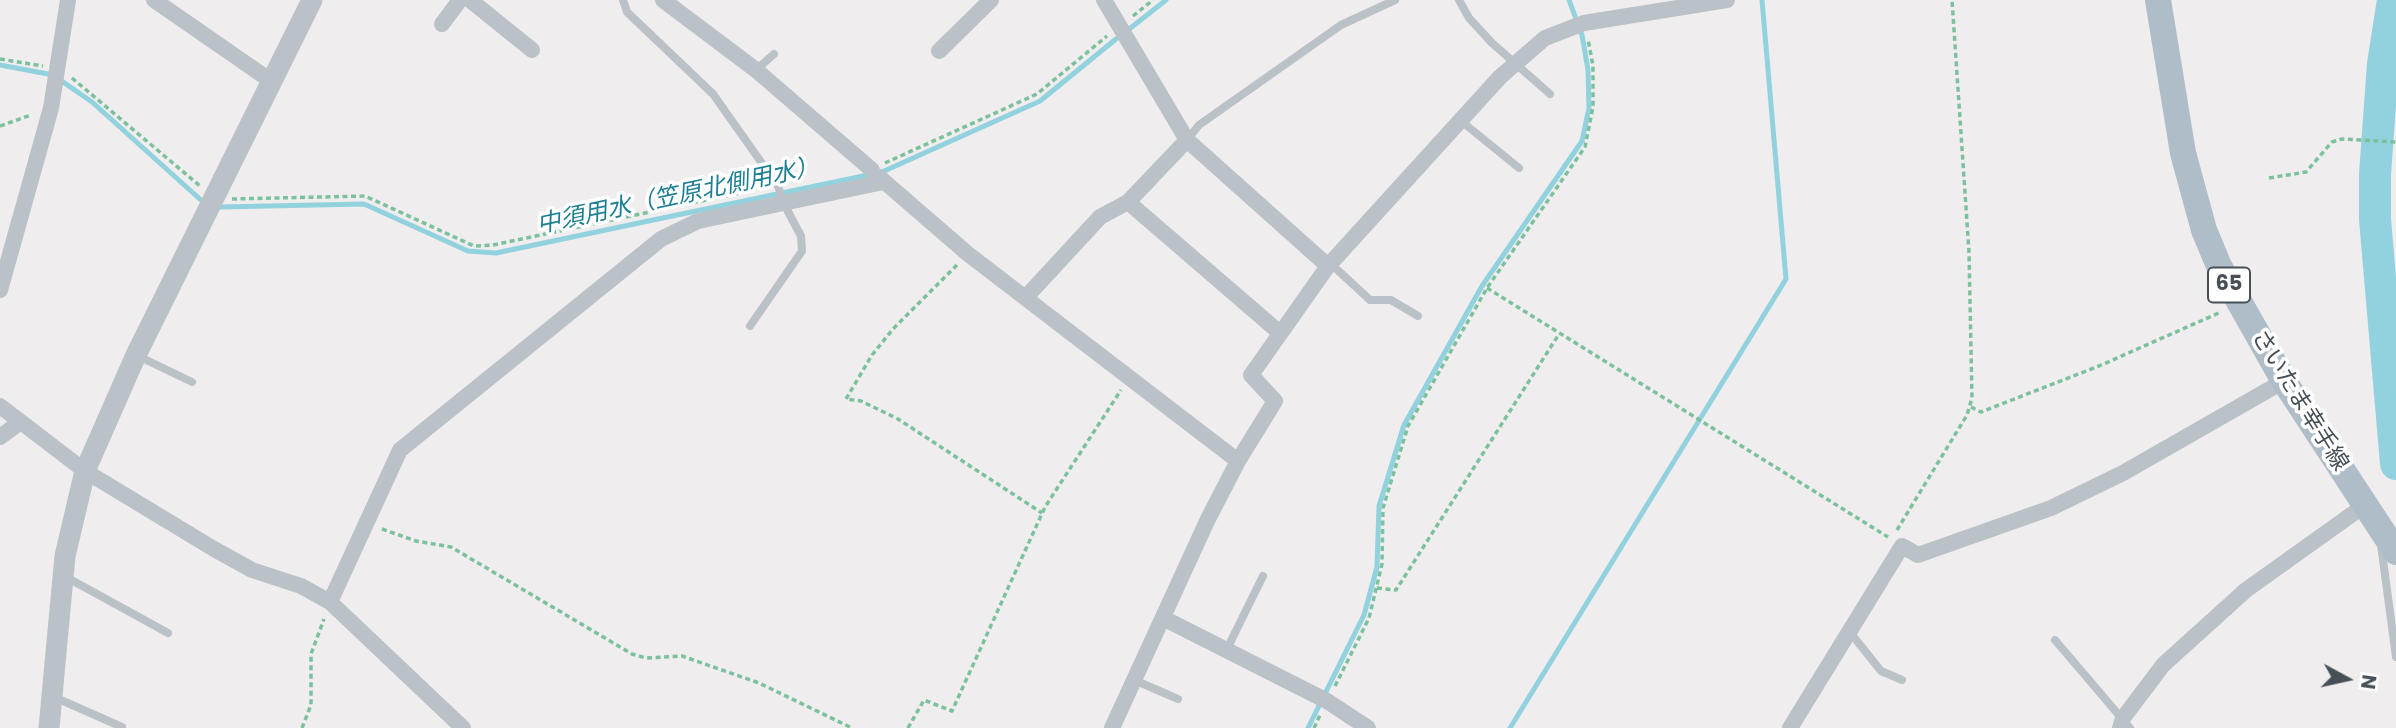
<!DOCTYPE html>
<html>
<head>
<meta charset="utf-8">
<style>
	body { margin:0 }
	#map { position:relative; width:2396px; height:728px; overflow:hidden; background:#efeded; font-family:Poppins,sans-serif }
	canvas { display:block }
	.north { position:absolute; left:2312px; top:644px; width:70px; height:70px; -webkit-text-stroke:5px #fff; paint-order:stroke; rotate:98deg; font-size:19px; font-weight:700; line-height:28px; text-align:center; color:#475057 }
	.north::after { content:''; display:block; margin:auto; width:24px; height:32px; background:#475057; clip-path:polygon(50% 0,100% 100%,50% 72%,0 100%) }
</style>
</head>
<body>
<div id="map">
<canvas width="2396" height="728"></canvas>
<div class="north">N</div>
</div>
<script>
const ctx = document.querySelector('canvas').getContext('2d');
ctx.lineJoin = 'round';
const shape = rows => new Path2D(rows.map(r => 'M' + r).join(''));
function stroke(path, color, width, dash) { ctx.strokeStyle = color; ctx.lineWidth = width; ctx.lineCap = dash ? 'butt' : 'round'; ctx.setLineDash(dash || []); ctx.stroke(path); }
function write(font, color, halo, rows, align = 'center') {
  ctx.font = font + ' Poppins,"Noto Sans JP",sans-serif'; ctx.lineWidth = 7; ctx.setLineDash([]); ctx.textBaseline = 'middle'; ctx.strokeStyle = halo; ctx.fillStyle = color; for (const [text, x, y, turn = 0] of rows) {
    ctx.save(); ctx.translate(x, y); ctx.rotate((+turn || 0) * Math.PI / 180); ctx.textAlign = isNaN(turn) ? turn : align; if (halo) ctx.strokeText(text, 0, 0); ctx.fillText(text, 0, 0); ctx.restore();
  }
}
const stream = shape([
	[1128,30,1166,0],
	[0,65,53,75,92,102,202,201],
	[220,207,364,204,468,251,496,253,882,172,1040,101,1116,39],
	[1308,728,1364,615,1377,567,1379,506,1404,425,1482,286,1582,141,1589,108,1588,70,1582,35,1569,0],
	[1510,728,1786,279,1762,0]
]);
const river = shape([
	[2393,0,2383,64,2375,174,2375,219,2396,464]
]);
const path = shape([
	[1133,16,1153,0],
	[0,59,43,66],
	[72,78,200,186],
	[0,126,31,115],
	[885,163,1037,94,1107,36],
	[2269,178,2306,172,2332,142,2342,139,2396,142],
	[232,199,365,196,474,246,493,245,754,190],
	[957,265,893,329,872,355,846,399,861,401,898,419,1042,513],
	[1487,288,1888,537],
	[1971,407,1981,412,2099,366,2221,312],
	[382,529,416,541,451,547,632,654,646,658,682,656,759,683,852,728],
	[1897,530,1967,415,1972,398,1969,252,1952,0],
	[1377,588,1396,590,1559,334],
	[1335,686,1369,618,1382,564,1383,508,1408,426,1487,288,1585,147,1593,107,1593,66,1588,39],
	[302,728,311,705,311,654,324,619],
	[908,728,924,700,952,711,1045,507,1121,390],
	[1314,728,1320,715]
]);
const service = shape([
	[623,0,627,12,713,94,778,186,784,204,801,236,802,251,750,326],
	[1459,0,1469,18,1492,43,1550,94],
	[756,70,774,54],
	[1461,121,1519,168],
	[1187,140,1199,125,1341,25,1395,0],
	[1330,263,1370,300,1391,300,1418,316],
	[138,356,192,382],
	[2381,545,2396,657],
	[66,577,168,633],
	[1849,631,1881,671,1902,680],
	[2055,640,2130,728],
	[1226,651,1263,576],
	[1134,680,1178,699],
	[54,697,122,727]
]);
const minor = shape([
	[154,0,271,81],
	[470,0,532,50],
	[663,0,756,70,872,170],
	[1104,0,1187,140,1328,266],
	[442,24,460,0],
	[939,51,991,0],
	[879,177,968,254,1238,461],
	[1128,202,1280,333],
	[0,290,51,108,68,0],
	[1027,296,1100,217,1128,202,1187,140],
	[0,406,85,471,214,549,252,570,301,586,330,602,463,728],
	[0,437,19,423],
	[330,602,400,450,661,239,698,221,883,182],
	[1163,618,1327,701,1368,728],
	[1112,728,1208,519,1238,461,1275,401,1251,375,1328,266,1500,77,1545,38,1584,23,1727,0],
	[1790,728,1902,546,1918,555,2051,508,2123,473,2284,381],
	[2120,728,2123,718,2163,665,2246,590,2365,505]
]);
const tertiary = shape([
	[49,728,65,556,85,471,136,355,312,0]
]);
const primary = shape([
	[2158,0,2183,153,2204,230,2219,266,2284,381,2396,552]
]);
const shields = [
	[2229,285,42]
];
const shieldNames = [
	["65",2229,285]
];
const streetNames = [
	["さいたま幸手線",2299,401,58]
];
const waterNames = [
	["中須用水（笠原北側用水）",678,197,-12]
];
stroke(stream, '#92d2df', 5);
stroke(river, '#92d2df', 32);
stroke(path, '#7cc19d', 3.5, [5, 3.5]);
stroke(service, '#bac1c7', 8);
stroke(minor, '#bac1c7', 16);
stroke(tertiary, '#bac1c7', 21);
stroke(primary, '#afbdc8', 26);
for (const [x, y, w] of shields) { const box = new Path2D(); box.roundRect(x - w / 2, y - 17.5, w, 35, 5); ctx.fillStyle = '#fff'; ctx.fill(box); stroke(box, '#475057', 2); }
write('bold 21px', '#475057', null, shieldNames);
write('23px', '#475057', '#fff', streetNames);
write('italic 24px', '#1e7f94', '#fff', waterNames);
</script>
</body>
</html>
